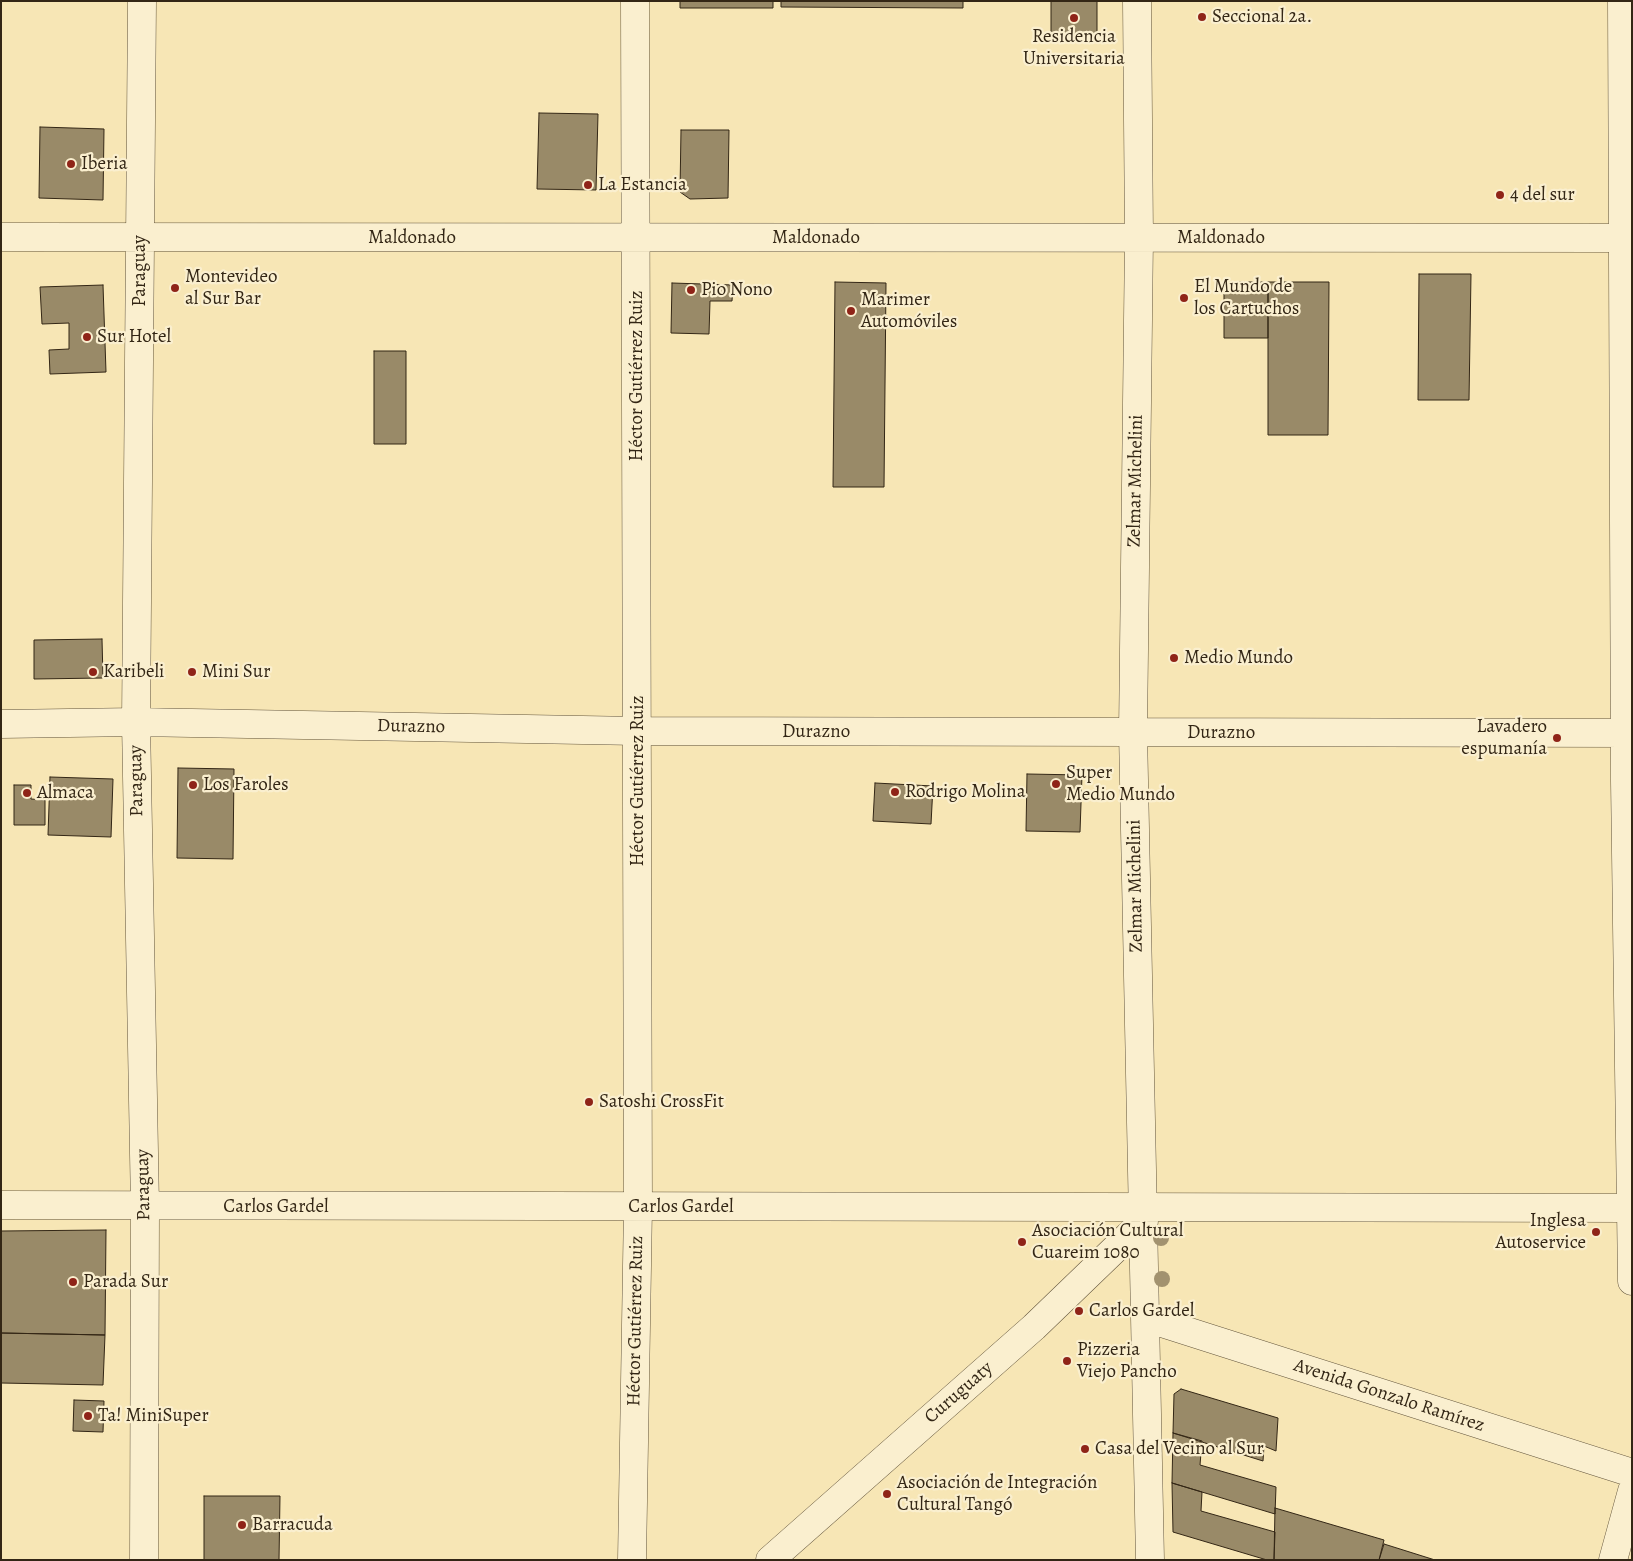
<!DOCTYPE html>
<html>
<head>
<meta charset="utf-8">
<style>
	body { margin:0 }
	#map { position:relative; width:1633px; height:1561px; overflow:hidden; background:#f7e6b5; font-family:Alegreya,serif }
	canvas { display:block }
	.frame { position:absolute; inset:0; border:2px solid #332615; pointer-events:none }
</style>
</head>
<body>
<div id="map">
<canvas width="1633" height="1561"></canvas>
<div class="frame"></div>
</div>
<script>
const ctx = document.querySelector('canvas').getContext('2d');
ctx.lineJoin = 'round';
function paint(path, color) { ctx.fillStyle = color; ctx.fill(path, 'evenodd'); }
const shape = rows => new Path2D(rows.map(r => 'M' + r).join(''));
function stroke(path, color, width, dash) { ctx.strokeStyle = color; ctx.lineWidth = width; ctx.lineCap = dash ? 'butt' : 'round'; ctx.setLineDash(dash || []); ctx.stroke(path); }
function write(font, color, halo, rows, align = 'center') {
  ctx.font = font + ' Alegreya,serif'; ctx.lineWidth = 4.5; ctx.setLineDash([]); ctx.textBaseline = 'middle'; ctx.strokeStyle = halo; ctx.fillStyle = color; for (const [text, x, y, turn = 0] of rows) {
    ctx.save(); ctx.translate(x, y); ctx.rotate((+turn || 0) * Math.PI / 180); ctx.textAlign = isNaN(turn) ? turn : align; if (halo) ctx.strokeText(text, 0, 0); ctx.fillText(text, 0, 0); ctx.restore();
  }
}
const building = shape([
	[680,1,773,1,773,8,680,8,680,1],
	[781,1,963,1,963,8,781,7,781,1],
	[1051,1,1097,1,1097,34,1051,34,1051,1],
	[539,113,598,114,596,190,537,189,539,113],
	[40,127,104,129,103,200,39,198,40,127],
	[681,130,729,130,728,198,690,199,680,192,681,130],
	[1419,274,1471,274,1469,400,1418,400,1419,274],
	[835,282,886,283,884,487,833,487,835,282],
	[1224,282,1268,282,1268,338,1224,338,1224,282],
	[1268,282,1329,282,1328,435,1268,435,1268,282],
	[672,283,733,285,732,301,710,301,709,334,671,333,672,283],
	[103,285,106,372,50,374,49,350,69,349,69,323,42,324,40,287,103,285],
	[374,351,406,351,406,444,374,444,374,351],
	[102,639,103,678,34,679,34,640,102,639],
	[178,768,234,769,233,859,177,858,178,768],
	[1027,774,1082,775,1080,832,1026,831,1027,774],
	[50,777,113,779,111,837,48,835,50,777],
	[875,783,933,786,931,824,873,821,875,783],
	[14,785,31,785,31,799,45,800,45,825,14,825,14,785],
	[106,1230,105,1335,1,1333,1,1231,106,1230],
	[1,1333,105,1335,103,1385,1,1383,1,1333],
	[1181,1389,1278,1418,1276,1451,1264,1446,1263,1461,1173,1433,1174,1394,1181,1389],
	[74,1400,104,1401,103,1432,73,1431,74,1400],
	[1173,1433,1202,1441,1200,1465,1276,1487,1275,1514,1172,1483,1173,1433],
	[1172,1483,1202,1492,1201,1511,1275,1532,1274,1560,1267,1560,1173,1532,1172,1483],
	[204,1496,280,1496,279,1560,204,1560,204,1496],
	[1275,1508,1384,1540,1379,1560,1274,1560,1275,1508],
	[1384,1544,1435,1560,1379,1560,1384,1544]
]);
const minor = shape([
	[142,1,136,722,145,1207,144,1560],
	[1137,1,1139,238,1133,732,1150,1560],
	[1622,1,1625,781,1632,1281],
	[1,237,1632,238],
	[1,724,136,722,638,731,1632,733],
	[1,1205,1632,1208],
	[1146,1318,1632,1473],
	[632,1560,638,1207,635,1],
	[770,1560,1034,1327,1144,1221],
	[1613,1560,1632,1491]
]);
const trees = [
	[1161,1238],
	[1162,1279]
];
const markers = [
	[1202,17,5,"#8f2418"],
	[1074,18,5,"#8f2418"],
	[71,164,5,"#8f2418"],
	[588,185,5,"#8f2418"],
	[1500,195,5,"#8f2418"],
	[175,288,5,"#8f2418"],
	[691,290,5,"#8f2418"],
	[1184,298,5,"#8f2418"],
	[851,311,5,"#8f2418"],
	[87,337,5,"#8f2418"],
	[1174,658,5,"#8f2418"],
	[93,672,5,"#8f2418"],
	[192,672,5,"#8f2418"],
	[1557,738,5,"#8f2418"],
	[1056,784,5,"#8f2418"],
	[193,785,5,"#8f2418"],
	[895,792,5,"#8f2418"],
	[27,793,5,"#8f2418"],
	[589,1102,5,"#8f2418"],
	[1596,1232,5,"#8f2418"],
	[1022,1242,5,"#8f2418"],
	[73,1282,5,"#8f2418"],
	[1079,1311,5,"#8f2418"],
	[1067,1361,5,"#8f2418"],
	[88,1416,5,"#8f2418"],
	[1085,1449,5,"#8f2418"],
	[887,1494,5,"#8f2418"],
	[242,1525,5,"#8f2418"]
];
const poiNames = [
	["Seccional 2a.",1212,17],
	["Residencia",1074,37,"center"],
	["Universitaria",1074,59,"center"],
	["Iberia",81,164],
	["La Estancia",598,185],
	["4 del sur",1510,195],
	["Montevideo",185,277],
	["al Sur Bar",185,299],
	["El Mundo de",1194,287],
	["los Cartuchos",1194,309],
	["Pio Nono",701,290],
	["Marimer",861,300],
	["Automóviles",861,322],
	["Sur Hotel",97,337],
	["Medio Mundo",1184,658],
	["Karibeli",103,672],
	["Mini Sur",202,672],
	["Lavadero",1547,727,"right"],
	["espumanía",1547,749,"right"],
	["Super",1066,773],
	["Medio Mundo",1066,795],
	["Los Faroles",203,785],
	["Rodrigo Molina",905,792],
	["Almaca",37,793],
	["Satoshi CrossFit",599,1102],
	["Inglesa",1586,1221,"right"],
	["Autoservice",1586,1243,"right"],
	["Asociación Cultural",1032,1231],
	["Cuareim 1080",1032,1253],
	["Parada Sur",83,1282],
	["Carlos Gardel",1089,1311],
	["Pizzeria",1077,1350],
	["Viejo Pancho",1077,1372],
	["Ta! MiniSuper",98,1416],
	["Casa del Vecino al Sur",1095,1449],
	["Asociación de Integración",897,1483],
	["Cultural Tangó",897,1505],
	["Barracuda",252,1525]
];
const streetNames = [
	["Maldonado",412,238],
	["Maldonado",816,238],
	["Maldonado",1221,238],
	["Paraguay",140,271,-90],
	["Héctor Gutiérrez Ruiz",637,376,-90],
	["Zelmar Michelini",1136,481,-89],
	["Durazno",411,727,1],
	["Durazno",816,732],
	["Durazno",1221,733],
	["Paraguay",137,781,-91],
	["Héctor Gutiérrez Ruiz",638,781,-90],
	["Zelmar Michelini",1136,886,-91],
	["Paraguay",144,1185,-91],
	["Carlos Gardel",276,1207],
	["Carlos Gardel",681,1207],
	["Héctor Gutiérrez Ruiz",636,1321,-89],
	["Curuguaty",959,1393,-41],
	["Avenida Gonzalo Ramírez",1389,1396,18]
];
paint(building, '#998a68');
stroke(building, '#332615', 1);
stroke(minor, '#64563d', 29);
stroke(minor, '#faefcf', 28);
ctx.fillStyle = '#a2926f';
for (const [x, y] of trees) { ctx.beginPath(); ctx.arc(x, y, 8, 0, 2 * Math.PI); ctx.fill(); }
for (const [x, y, r, color] of markers) { const dot = new Path2D(); dot.arc(x, y, r, 0, 2 * Math.PI); ctx.fillStyle = color; ctx.fill(dot); stroke(dot, '#faefcf', 2); }
write('19px', '#332615', '#faefcf', poiNames, 'left');
write('19px', '#332615', '#faefcf', streetNames);
</script>
</body>
</html>
